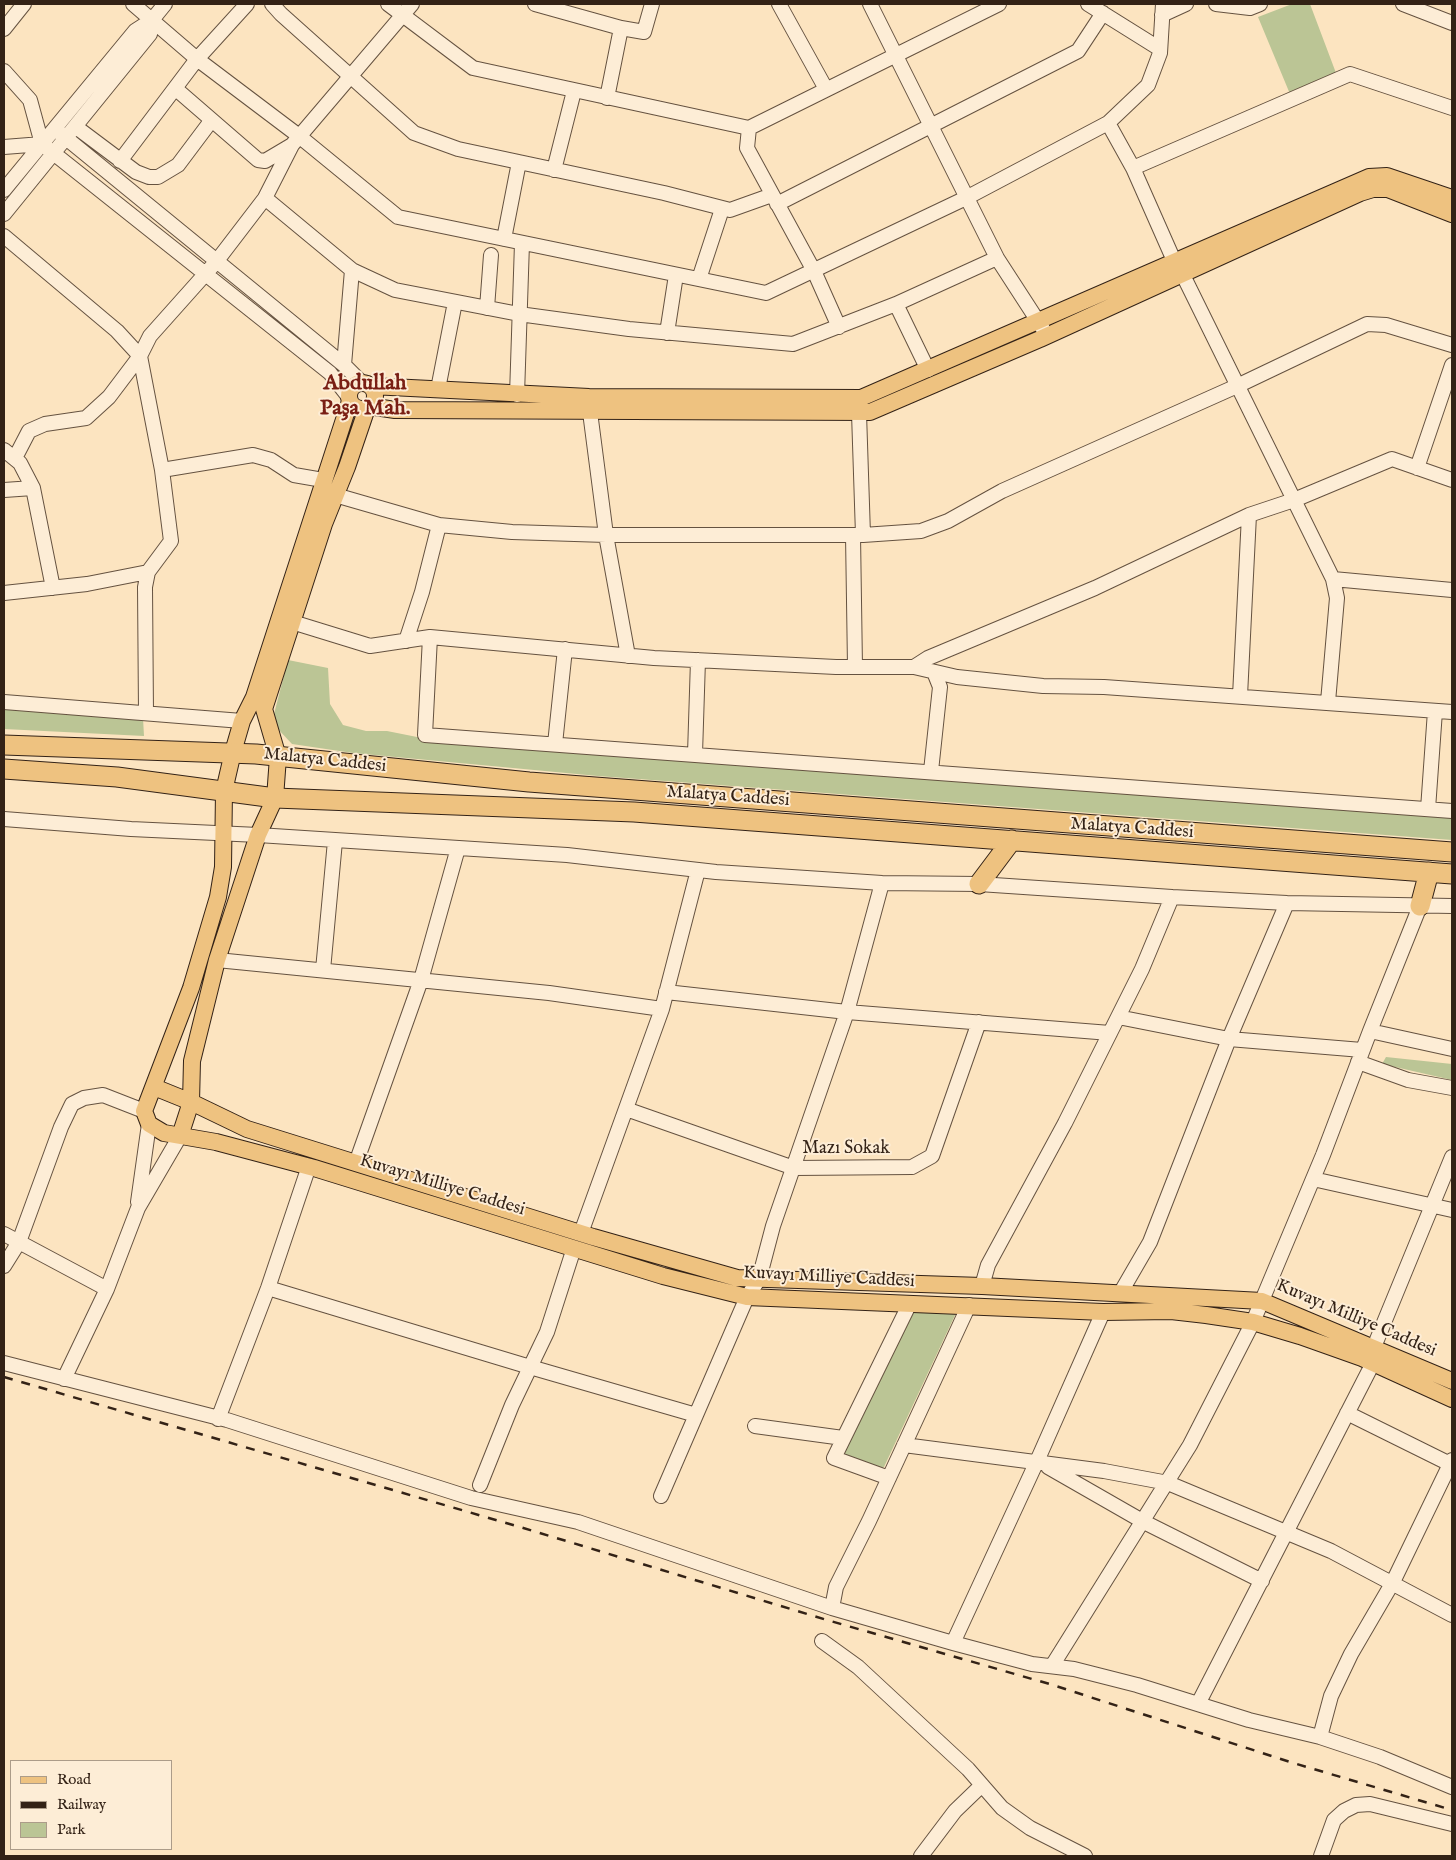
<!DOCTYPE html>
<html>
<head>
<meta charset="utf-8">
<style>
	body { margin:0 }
	#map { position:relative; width:1456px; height:1860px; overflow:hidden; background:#fce4c0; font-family:"IM FELL English",serif }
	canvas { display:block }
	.frame { position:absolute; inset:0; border:5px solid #332216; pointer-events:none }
	.legend { position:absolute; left:10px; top:1760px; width:162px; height:90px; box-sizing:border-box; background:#fdedd6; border:1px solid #ac9c89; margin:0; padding:6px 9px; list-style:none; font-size:15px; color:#332216 }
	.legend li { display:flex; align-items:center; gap:10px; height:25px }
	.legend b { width:25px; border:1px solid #ac9c89 }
</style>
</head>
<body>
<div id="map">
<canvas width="1456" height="1860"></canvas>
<div class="frame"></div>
<ul class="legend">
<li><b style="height:6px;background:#eec280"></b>Road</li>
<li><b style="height:6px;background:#332216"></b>Railway</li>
<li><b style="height:14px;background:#bbc595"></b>Park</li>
</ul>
</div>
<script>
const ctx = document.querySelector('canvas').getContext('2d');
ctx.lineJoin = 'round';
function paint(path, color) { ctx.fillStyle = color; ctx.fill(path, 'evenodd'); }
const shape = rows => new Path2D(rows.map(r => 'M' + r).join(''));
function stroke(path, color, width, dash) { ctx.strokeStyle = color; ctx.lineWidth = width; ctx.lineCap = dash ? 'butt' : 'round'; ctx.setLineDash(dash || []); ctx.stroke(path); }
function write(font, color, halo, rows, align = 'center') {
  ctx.font = font + ' "IM FELL English",serif'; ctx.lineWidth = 4; ctx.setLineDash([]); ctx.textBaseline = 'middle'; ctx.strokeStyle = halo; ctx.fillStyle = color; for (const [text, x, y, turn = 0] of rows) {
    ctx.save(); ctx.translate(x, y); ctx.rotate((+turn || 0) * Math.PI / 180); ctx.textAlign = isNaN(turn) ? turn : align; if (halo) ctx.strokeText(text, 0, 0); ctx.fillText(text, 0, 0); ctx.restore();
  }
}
const green = shape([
	[1292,4,1310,4,1336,73,1290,94,1258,17],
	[288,660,328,668,330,704,343,725,366,731,387,731,417,737,593,753,1452,816,1452,840,598,776,353,753,292,744,277,728,273,718],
	[4,708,143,718,144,736,4,729],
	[1386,1057,1452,1064,1452,1080,1382,1064],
	[914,1311,956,1313,884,1467,880,1469,843,1456,841,1452,907,1319]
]);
const minor = shape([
	[133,4,197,59,299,136,398,217,766,293,966,198,1108,123,1148,85,1160,53,1163,4],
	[272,4,281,14,414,133,458,149,664,193,730,210,772,195],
	[388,4,473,68,749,128,999,4],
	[535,4,621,28],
	[779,4,826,89],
	[870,4,997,258,1043,329],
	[1088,4,1160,49],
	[1216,4,1250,8,1260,4],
	[1403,4,1452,23],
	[1162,15,1186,4],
	[4,29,24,4],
	[4,71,30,100,42,144,330,373,348,396],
	[176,89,258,160,265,161,292,145],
	[607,98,621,28,644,32,652,4],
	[1108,123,1133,168,1175,263],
	[76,127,136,172,149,177,158,177,178,165,211,121],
	[749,128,747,148,814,271,839,327],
	[55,129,344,365,361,382],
	[4,147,42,144],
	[120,161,197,59,247,4],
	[1133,168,1350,74,1452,108],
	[554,170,574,91],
	[4,190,135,31,152,20,165,4],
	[265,198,352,270,395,290,519,314,629,329,793,344,896,304,997,258],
	[777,204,1078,51,1103,13],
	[4,214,150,34,152,20],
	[4,236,117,331,140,356,109,397,86,418,45,424,29,431,15,458],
	[504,239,519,162],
	[1182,273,1333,579,1337,598,1328,702],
	[699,279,722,209],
	[896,304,928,370],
	[487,308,491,255],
	[667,333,676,275],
	[344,365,352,270],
	[438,389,455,302],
	[517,395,522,243],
	[590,412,606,535,628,656],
	[859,413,863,535],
	[4,450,20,463,33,488,4,490],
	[1417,468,1452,365],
	[162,470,253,455,271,460,294,475,323,480],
	[33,488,53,588],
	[335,495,439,525,512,532,606,535,863,535,921,531,948,521,1002,491,1237,386,1367,324,1386,325,1452,345],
	[853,535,855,667],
	[1333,579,1452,590],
	[4,593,87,584,148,572,171,541,162,470,140,356,150,336,216,262,265,198,292,145,412,4],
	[292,622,370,646,430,637,654,658,836,667,914,667,957,677,1043,686,1104,687,1452,712],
	[430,637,425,735,1452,811],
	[406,641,422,592,439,525],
	[914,667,928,658,1095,588,1249,515,1294,500,1392,459,1452,480],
	[1240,696,1249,515],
	[4,702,242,721],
	[146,713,145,587,148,572],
	[555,744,565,649],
	[695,754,698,660],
	[931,771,940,687,934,672],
	[1428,809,1435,711],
	[4,819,131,829,258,835,567,855,716,872,882,883,979,884,1172,897],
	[217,960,549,993,662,1009],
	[323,970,335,841],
	[666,992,847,1012,1110,1033],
	[1118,1017,1229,1039,1362,1050],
	[1370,1031,1452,1049],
	[1358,1062,1408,1080,1452,1088],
	[626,1109,794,1168,912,1167,932,1156,979,1022],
	[356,1163,421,980,458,848],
	[1313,1179,1452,1210],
	[138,1202,149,1124],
	[581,1233,662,1009,698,870],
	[4,1234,107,1289],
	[4,1266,19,1242,61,1127,72,1104,84,1098,103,1095,144,1111],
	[982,1286,988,1265,1065,1123,1142,969,1172,897,1287,903,1452,906],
	[268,1288,530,1367,696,1415],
	[1121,1292,1150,1242,1229,1039,1287,903],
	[1374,1347,1452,1157],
	[4,1363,227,1420,471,1498,578,1522,832,1608,953,1643,1032,1664,1074,1669,1137,1685,1249,1720,1320,1737,1380,1757,1452,1787],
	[64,1379,107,1289,138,1208,180,1136],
	[1347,1413,1450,1464],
	[218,1419,268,1288,309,1166],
	[755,1426,843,1438],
	[904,1445,1104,1471,1168,1483,1331,1551,1452,1615],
	[1048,1467,1144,1522,1262,1581],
	[889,1478,834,1458,910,1303],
	[480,1485,512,1405,547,1332,574,1248],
	[661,1496,747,1297,759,1279,773,1226,847,1012,882,883],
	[832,1608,836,1587,869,1521,969,1305],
	[822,1641,858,1667,968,1769,1002,1808,1030,1828,1085,1856],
	[953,1643,1038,1459,1103,1312],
	[1052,1666,1190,1445,1253,1322,1323,1155,1370,1031,1420,906],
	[1198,1704,1373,1363],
	[1320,1737,1331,1696,1351,1654,1393,1582,1452,1460],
	[921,1856,955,1811,982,1785],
	[1321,1856,1334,1820,1344,1811,1356,1805,1370,1804,1452,1824]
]);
const major = shape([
	'349 396a13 13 0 1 1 26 0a13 13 0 1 1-26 0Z',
	[371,386,589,397,861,398,1369,177,1387,176,1452,198],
	[350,401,254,697,242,721,233,752,224,791,223,867,218,897,191,988,144,1111,149,1124,164,1133,216,1142,314,1168,663,1276,747,1297,1103,1312,1171,1311,1206,1315,1253,1322,1300,1336,1362,1358,1452,1399],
	[369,406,395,410,870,412,1040,339,1360,193,1373,189,1388,189,1452,214],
	[154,1087,191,1102,247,1129,593,1237,737,1278,982,1286,1262,1301,1452,1381],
	[180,1136,191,1102,192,1061,217,960,258,835,275,798,278,757,264,709,324,524,347,467,367,408]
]);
const highway = shape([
	[4,745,256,754,529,782,1452,852],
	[4,769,117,777,275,798,634,812,1452,874],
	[979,884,1012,840],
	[1420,906,1429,872]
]);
const rail = shape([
	[4,1377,520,1527,827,1620,1053,1685,1290,1762,1452,1810]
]);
const streetNames = [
	["Malatya Caddesi",325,761,6],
	["Malatya Caddesi",728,797,4],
	["Malatya Caddesi",1132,829,4],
	["Mazı Sokak",846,1149],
	["Kuvayı Milliye Caddesi",442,1186,17],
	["Kuvayı Milliye Caddesi",829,1278,3],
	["Kuvayı Milliye Caddesi",1356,1319,23]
];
const districtNames = [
	["Abdullah",365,384],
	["Paşa Mah.",365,409]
];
paint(green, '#bbc595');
stroke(minor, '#655240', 16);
stroke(major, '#332216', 18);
stroke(highway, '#332216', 21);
stroke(minor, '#fdedd6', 14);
stroke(major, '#eec280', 16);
stroke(highway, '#eec280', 19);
stroke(rail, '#332216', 2.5, [9, 9]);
write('18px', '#332216', '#fdedd6', streetNames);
write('bold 22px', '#7a1f14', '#fdedd6', districtNames);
</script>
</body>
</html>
